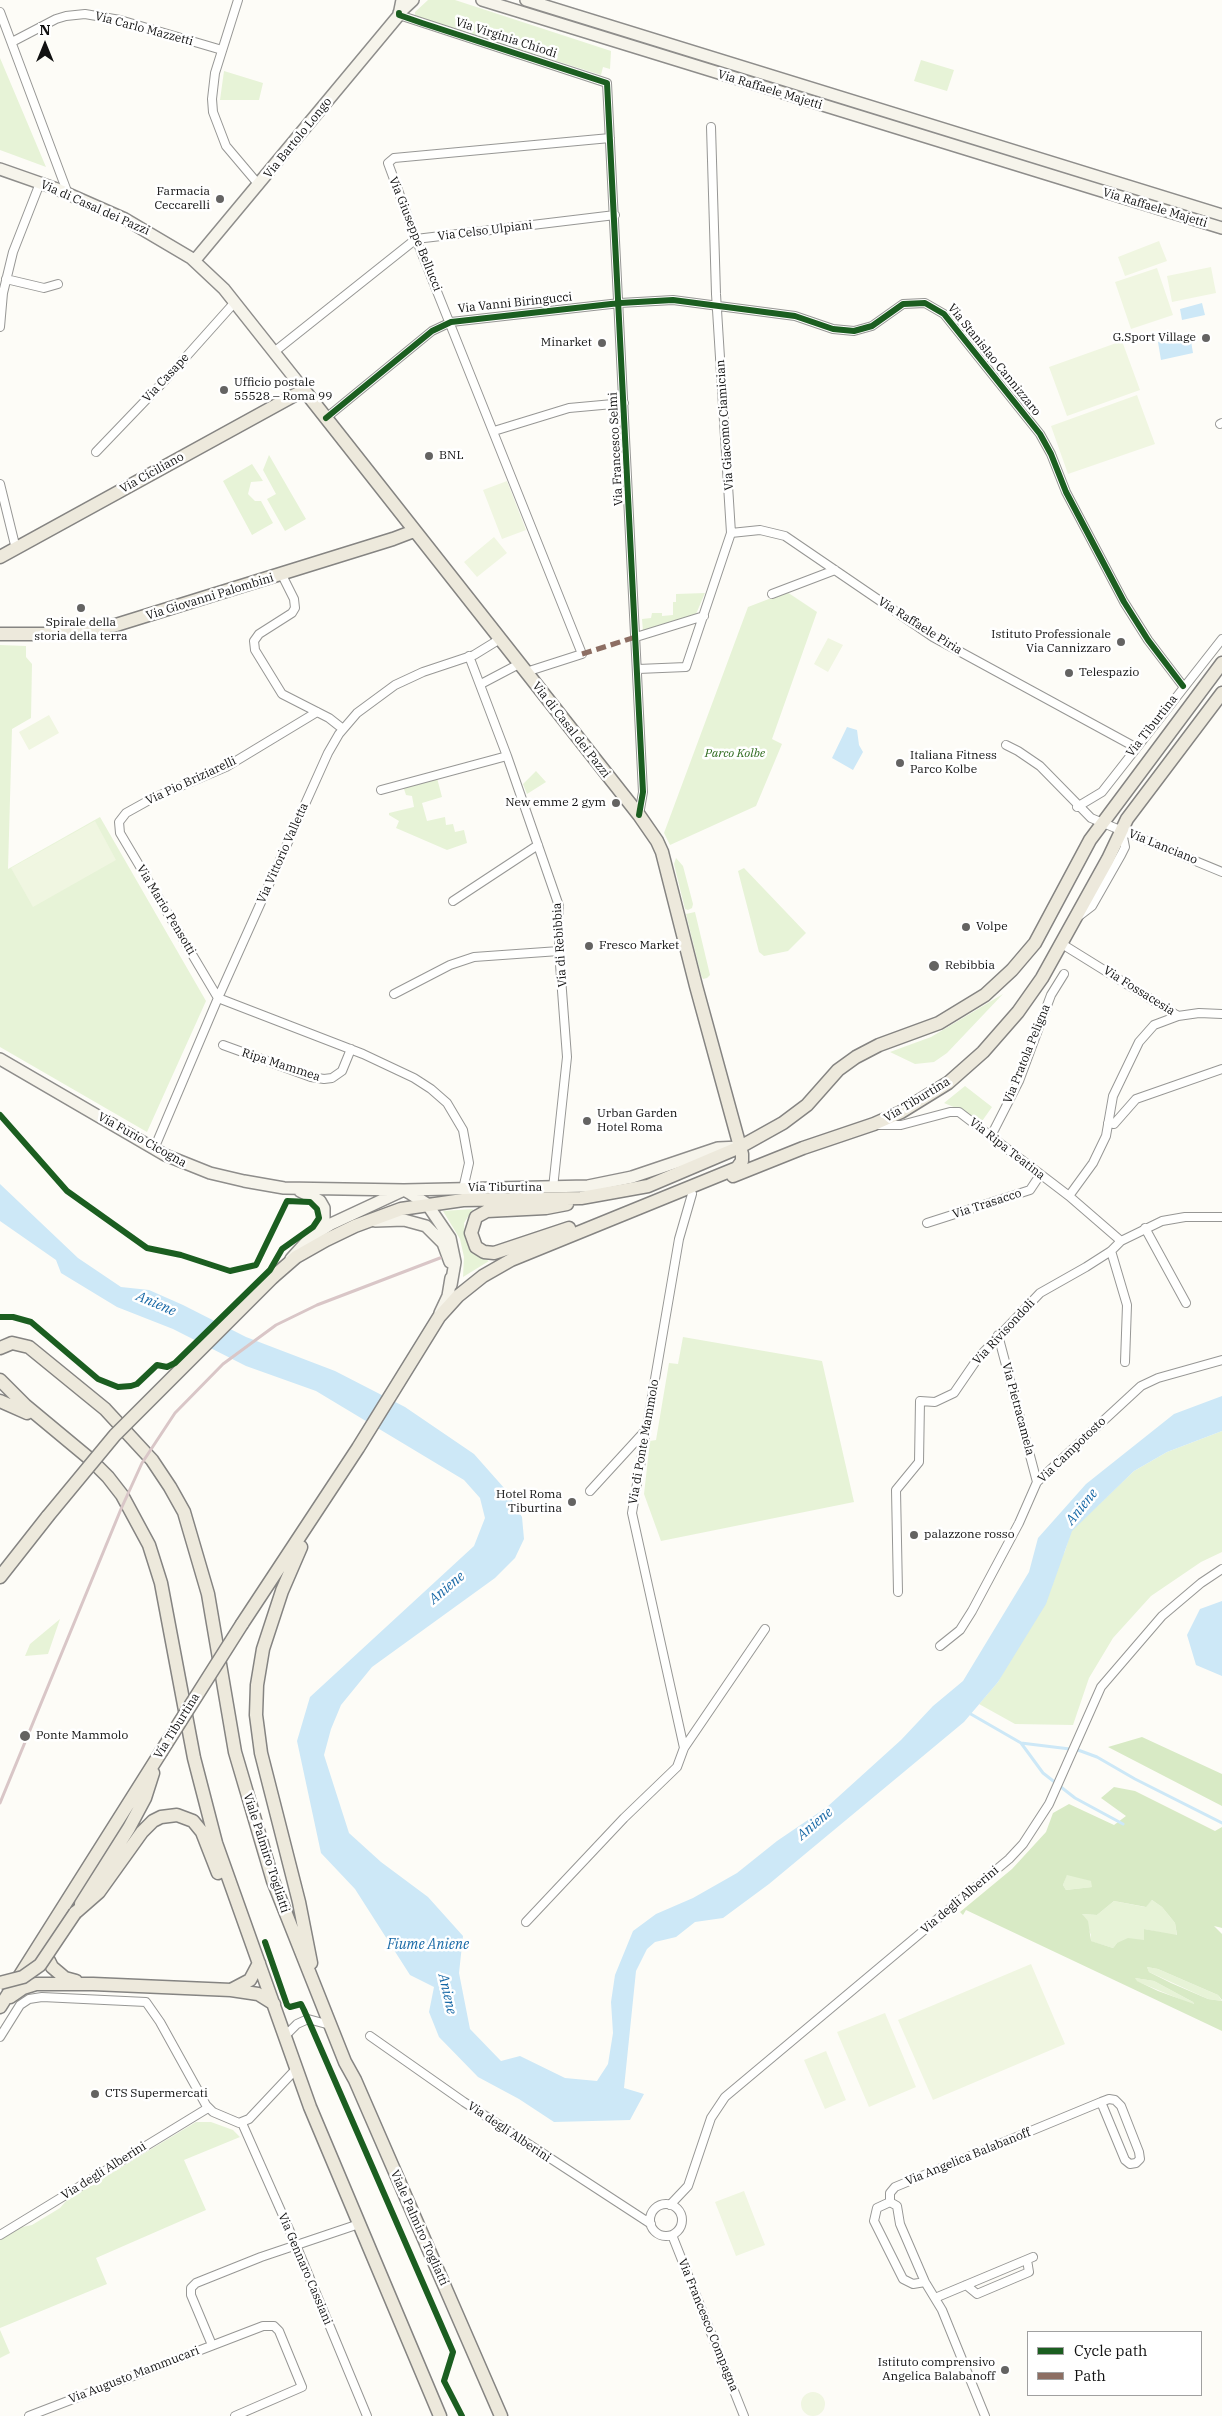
<!DOCTYPE html>
<html>
<head>
<meta charset="utf-8">
<style>
	body { margin:0 }
	#map { position:relative; width:1222px; height:2416px; overflow:hidden; background:#fdfcf7; font-family:"IBM Plex Serif",serif }
	canvas { display:block }
	.legend { position:absolute; left:1027px; top:2331px; width:175px; height:65px; box-sizing:border-box; background:#fff; border:1px solid #a0a0a0; margin:0; padding:6px 9px; list-style:none; font-size:15px; color:#111 }
	.legend li { display:flex; align-items:center; gap:10px; height:25px }
	.legend b { width:25px; border:1px solid #a0a0a0 }
	.north { position:absolute; left:20px; top:20px; width:50px; height:50px; -webkit-text-stroke:4px #fff; paint-order:stroke; rotate:0deg; font-size:14px; font-weight:700; line-height:20px; text-align:center; color:#111 }
	.north::after { content:''; display:block; margin:auto; width:18px; height:22px; background:#111; clip-path:polygon(50% 0,100% 100%,50% 72%,0 100%) }
</style>
</head>
<body>
<div id="map">
<canvas width="1222" height="2416"></canvas>
<ul class="legend">
<li><b style="height:6px;background:#1b5e20"></b>Cycle path</li>
<li><b style="height:6px;background:#8d6e63"></b>Path</li>
</ul>
<div class="north">N</div>
</div>
<script>
const ctx = document.querySelector('canvas').getContext('2d');
ctx.lineJoin = 'round';
function paint(path, color) { ctx.fillStyle = color; ctx.fill(path, 'evenodd'); }
const shape = rows => new Path2D(rows.map(r => 'M' + r).join(''));
function stroke(path, color, width, dash) { ctx.strokeStyle = color; ctx.lineWidth = width; ctx.lineCap = dash ? 'butt' : 'round'; ctx.setLineDash(dash || []); ctx.stroke(path); }
function write(font, color, halo, rows, align = 'center') {
  ctx.font = font + ' "IBM Plex Serif",serif'; ctx.lineWidth = 5; ctx.setLineDash([]); ctx.textBaseline = 'middle'; ctx.strokeStyle = halo; ctx.fillStyle = color; for (const [text, x, y, turn = 0] of rows) {
    ctx.save(); ctx.translate(x, y); ctx.rotate((+turn || 0) * Math.PI / 180); ctx.textAlign = isNaN(turn) ? turn : align; if (halo) ctx.strokeText(text, 0, 0); ctx.fillText(text, 0, 0); ctx.restore();
  }
}
const green = shape([
	[428,0,455,0,611,51,610,69,603,67,601,75,415,16,415,12],
	[0,58,46,167,0,150],
	[921,60,954,70,947,91,914,81],
	[224,71,263,83,259,100,220,100],
	[269,455,306,519,285,531,267,499,276,494,263,470],
	[252,464,263,481,251,482,248,494,255,501,261,501,273,523,252,535,223,481],
	[787,592,817,612,772,739,782,744,756,806,670,845,664,833,748,607],
	[705,593,696,614,643,632,642,619,651,618,652,613,662,613,662,616,673,615,673,602,676,602,676,594],
	[0,645,26,646,26,657,32,664,31,718,12,729,8,869,100,817,206,1001,147,1132,0,1047],
	[536,771,546,782,527,794,523,784],
	[437,778,442,797,422,803,427,821,445,817,446,825,453,824,455,832,464,830,467,843,447,850,396,828,399,821,389,815,389,813,414,807,412,796,406,795,403,786],
	[676,858,683,866,693,904,692,908,688,910,685,909,674,864],
	[744,868,806,933,788,951,764,956,759,952,738,871],
	[695,912,710,975,707,978,703,979,701,975,686,914],
	[1003,994,947,1053,934,1062,915,1064,890,1052,931,1037],
	[965,1086,992,1107,980,1124,961,1110,944,1103],
	[473,1209,464,1223,465,1239,474,1254,489,1261,463,1277,464,1257,460,1239,443,1211],
	[683,1337,822,1361,854,1502,661,1541,644,1494,650,1441,656,1440,669,1363,678,1364],
	[1222,1431,1222,1552,1201,1562,1151,1596,1113,1638,1089,1678,1073,1725,1015,1724,979,1704,998,1682,1065,1551,1071,1531,1134,1471,1167,1452],
	[60,1619,48,1654,25,1656,30,1644],
	[1067,1874,1092,1881,1092,1887,1066,1890,1063,1885],
	[1152,1900,1162,1907,1175,1923,1177,1936,1144,1929,1144,1940,1117,1943,1113,1948,1090,1941,1091,1935,1082,1914,1097,1915,1114,1901,1145,1907],
	[1147,1967,1158,1969,1218,1995,1222,2001,1208,1999,1149,1972],
	[1135,1978,1154,1981,1193,2002,1194,2005,1136,1981],
	[196,2122,211,2122,233,2130,240,2137,184,2160,206,2210,96,2258,107,2284,0,2328,0,2240,22,2227,32,2225,60,2208,67,2200],
	[0,2330,10,2353,0,2358]
]);
const forest = shape([
	[1142,1737,1222,1774,1222,1806,1108,1747],
	[1114,1787,1135,1791,1215,1831,1222,1827,1222,1928,1214,1926,1222,1934,1222,2000,1218,1995,1158,1969,1147,1967,1149,1972,1171,1983,1208,1999,1222,2001,1222,2031,966,1910,963,1915,960,1912,1012,1869,1046,1832,1053,1813,1069,1804,1114,1825,1126,1816,1101,1798],
	[1067,1875,1091,1881,1092,1887,1066,1890,1063,1885],
	[1152,1900,1162,1907,1175,1923,1177,1935,1144,1929,1144,1940,1128,1938,1117,1943,1113,1948,1091,1941,1088,1921,1082,1914,1097,1915,1114,1901,1146,1907],
	[1135,1978,1154,1981,1193,2002,1194,2004,1158,1991,1137,1981]
]);
const pitch = shape([
	[1159,241,1167,261,1125,276,1118,257],
	[1211,267,1216,293,1172,302,1167,276],
	[1157,268,1173,315,1131,329,1115,282],
	[1122,341,1140,390,1067,416,1049,367],
	[1137,395,1155,444,1068,474,1051,426],
	[507,481,526,530,502,539,483,490],
	[494,537,507,553,477,577,464,562],
	[828,638,843,645,828,672,814,664],
	[49,715,59,733,29,750,19,732],
	[95,821,116,860,33,907,11,868],
	[1031,1964,1065,2044,933,2100,898,2020],
	[885,2013,916,2087,869,2107,837,2032],
	[826,2051,846,2100,825,2109,804,2060],
	[744,2191,765,2245,736,2256,715,2202],
	'801 2404a12 12 0 1 1 24 0a12 12 0 1 1-24 0Z'
]);
const water = shape([
	[1202,303,1205,315,1182,320,1180,309],
	[1190,335,1193,353,1161,360,1158,342],
	[847,727,857,730,859,745,863,752,853,770,832,758],
	[0,1184,78,1258,121,1287,149,1290,183,1305,246,1337,335,1371,405,1407,474,1454,505,1489,522,1517,524,1539,515,1558,495,1578,372,1667,341,1705,331,1729,324,1755,349,1833,381,1862,428,1897,463,1936,459,1973,470,2029,501,2061,520,2056,565,2078,597,2081,608,2064,613,2033,611,2002,615,1975,633,1931,656,1914,693,1898,737,1873,777,1841,827,1807,901,1740,933,1706,963,1681,1029,1572,1038,1538,1086,1484,1174,1414,1222,1396,1222,1431,1167,1452,1134,1471,1072,1531,1046,1604,998,1682,964,1722,769,1884,723,1918,695,1922,676,1937,655,1942,647,1949,636,1971,624,2088,644,2094,630,2120,554,2122,519,2099,478,2077,439,2037,429,2012,434,1987,410,1975,355,1889,321,1853,297,1741,310,1697,474,1546,485,1518,480,1498,464,1480,316,1391,246,1366,173,1329,117,1307,61,1273,56,1260,0,1221],
	[1222,1601,1222,1676,1196,1665,1187,1635,1200,1609]
]);
const stream = shape([
	[969,1713,1021,1743,1078,1750,1097,1757,1135,1779,1222,1823],
	[1021,1743,1043,1773,1075,1798,1123,1824]
]);
const street = shape([
	[238,0,215,73,212,99,213,112,226,146,259,185],
	[0,12,68,194],
	[399,15,607,83,643,792,639,815],
	[12,42,56,19,66,16,85,14,120,20,222,50],
	[6,279,44,288,58,284],
	[0,327,3,293,13,252,40,183],
	[274,352,416,239,615,215],
	[326,418,432,331,451,322,620,303,673,300,795,316,833,329,854,331,872,326,903,304,925,303,944,314,1040,434,1051,454,1066,492,1124,602,1148,640,1183,686],
	[1220,424,1222,423],
	[494,431,569,408,624,403],
	[96,452,168,377,235,302],
	[0,484,16,549],
	[731,533,760,530,785,536,933,637,1135,747],
	[282,575,294,599,295,608,292,613,259,634,254,641,255,650,282,694,329,718,343,729],
	[772,594,835,570],
	[636,637,704,616],
	[469,656,507,756,559,906,559,951,567,1057,553,1188],
	[638,669,686,667,731,533,716,294,711,127],
	[526,672,582,654,416,239,388,163,394,158,610,138],
	[481,684,519,664],
	[1006,745,1018,751,1040,766,1091,818,1222,872],
	[381,790,507,756],
	[1077,807,1102,792,1222,639],
	[453,901,538,845],
	[1079,916,1092,906,1121,855,1125,847,1122,832],
	[1062,944,1178,1016,1199,1013,1222,1014],
	[394,994,450,965,474,957,559,951],
	[218,998,120,833,119,822,126,813,153,798,226,767,317,712],
	[218,998,363,1054,414,1078,431,1089,447,1103,463,1130,469,1163,463,1189],
	[223,1045,311,1077,324,1079,332,1078,342,1071,351,1049],
	[1108,1123,1114,1124,1136,1099,1222,1069],
	[877,1125,901,1125,950,1112,959,1112,1069,1196,1121,1241],
	[991,1136,1019,1081,1051,995,1064,974],
	[154,1149,218,998,328,753,339,734,357,713,395,685,423,672,474,655,500,639],
	[1069,1196,1093,1163,1106,1136,1113,1096,1139,1042,1154,1025,1178,1016],
	[927,1223,1030,1190,1040,1175],
	[1145,1228,1186,1303],
	[1111,1251,1127,1305,1125,1362],
	[998,1335,1037,1482],
	[590,1491,645,1431],
	[898,1592,896,1490,919,1462,920,1401,935,1402,954,1393,978,1358,1040,1293,1086,1267,1111,1251,1121,1241,1162,1221,1185,1217,1222,1217],
	[940,1646,960,1630,972,1611,1019,1523,1037,1482,1141,1386,1158,1378,1222,1360],
	[684,1748,632,1513,679,1239,692,1194],
	[526,1922,624,1818,677,1767,684,1748,765,1629],
	[285,2036,297,2024,308,2019,330,2025],
	[370,2036,464,2102,651,2224],
	[0,2037,20,2005,29,1999,42,1997,146,2002,160,2022,206,2105,213,2112,239,2123,249,2119,297,2068],
	[242,2123,296,2245,367,2416],
	[890,2202,890,2193,895,2187,1101,2102,1109,2099,1115,2100,1121,2106,1139,2152,1140,2159,1136,2163,1130,2164,1125,2160,1101,2102],
	[890,2202,897,2206,900,2224,925,2282,942,2310,985,2416],
	[890,2202,877,2208,874,2221,903,2279,913,2284,925,2282],
	'650 2220a16 16 0 1 1 32 0a16 16 0 1 1-32 0Z',
	[670,2205,688,2186,711,2118,725,2097,1009,1859,1023,1844,1049,1804,1101,1687,1162,1616,1201,1583,1222,1569],
	[0,2235,208,2108],
	[672,2235,744,2416],
	[966,2285,977,2294,1029,2272,1027,2260],
	[935,2298,1033,2257],
	[212,2345,191,2295,191,2288,196,2283,261,2257,359,2224],
	[29,2416,263,2326,274,2326,279,2331,302,2387,235,2416]
]);
const secondary = shape([
	[482,0,1222,228],
	[526,0,1222,215],
	[399,13,413,0],
	[0,169,57,189,125,219,191,258,224,289,304,390],
	[195,260,399,15,402,0],
	[0,1059,165,1155,210,1173,244,1181,284,1188,404,1190,411,1194,427,1204,450,1238,455,1262,451,1285],
	[300,1191,320,1201,324,1208,324,1222,319,1231],
	[375,1221,404,1220,426,1226,443,1243,450,1262],
	[291,1259,311,1237,331,1224,404,1190,588,1186,632,1177,718,1148,740,1147],
	[440,1313,448,1296,451,1278]
]);
const primary = shape([
	[0,557,304,390,639,815,657,841,662,852,696,986,742,1154,742,1161,737,1168,511,1260,483,1276,458,1296,439,1317,358,1448,242,1624],
	[0,634,49,634,116,625,393,539,414,531],
	[733,1176,803,1148,874,1124,901,1112,948,1083,983,1052,1018,1012,1042,978,1108,859,1127,819,1222,693],
	[567,1204,546,1208,487,1211,476,1217,471,1233,476,1247,484,1252,494,1253,569,1228],
	[273,1277,296,1257,326,1240,355,1226,401,1209,463,1200,581,1198,648,1186,740,1147,783,1123,807,1105,838,1070,856,1057,879,1045,939,1023,985,995,1012,970,1035,943,1090,840,1222,663],
	[0,1348,12,1343,29,1347,105,1409,152,1460,170,1487,184,1512,208,1594,235,1752,273,1881,345,2062,355,2080,501,2416],
	[0,1380,25,1405,90,1459,108,1477,122,1495,149,1545,161,1583,194,1758,216,1843,310,2107,440,2416],
	[0,1401,27,1413],
	[301,1547,282,1591,263,1649,257,1685,256,1715,261,1753,299,1902,311,1963],
	[0,1577,48,1516],
	[81,1904,129,1828,145,1798,153,1773],
	[75,1913,99,1892,142,1832,153,1821,161,1817,177,1815,193,1821,202,1832,218,1873],
	[46,1947,46,1955,52,1967,65,1978,76,1981],
	[231,1990,250,1980,259,1963],
	[10,1997,23,1988,36,1984,93,1984,231,1990,258,1994,274,2004],
	[0,2007,161,1752]
]);
const rail = shape([
	[0,1803,121,1509,142,1463,175,1413,223,1364,276,1325,317,1305,440,1258]
]);
const primaryBridge = shape([
	[48,1516,115,1435,273,1277],
	[161,1752,242,1624],
	[0,1983,23,1977,40,1965,75,1913]
]);
const quiet = shape([
	[582,654,636,637]
]);
const cycleway = shape([
	[399,13,399,15,422,23,607,83,643,792,639,815],
	[326,418,432,331,451,322,620,303,673,300,795,316,833,329,854,331,872,326,903,304,925,303,944,314,1040,434,1051,454,1066,492,1124,602,1148,640,1183,686],
	[0,1115,67,1191,147,1248,181,1255,230,1271,256,1265,287,1201,310,1202,317,1209,319,1218,313,1227,282,1249,270,1270,175,1363,167,1367,157,1365,137,1384,131,1386,118,1387,98,1379,31,1322,13,1317,0,1317],
	[265,1942,287,2005,290,2007,301,2004,304,2010,453,2352,444,2381,462,2416]
]);
const markers = [
	[220,199,5,"#646362"],
	[1206,338,5,"#646362"],
	[602,343,5,"#646362"],
	[224,390,5,"#646362"],
	[429,456,5,"#646362"],
	[81,608,5,"#646362"],
	[1121,642,5,"#646362"],
	[1069,673,5,"#646362"],
	[900,763,5,"#646362"],
	[616,803,5,"#646362"],
	[966,927,5,"#646362"],
	[589,946,5,"#646362"],
	[934,966,6,"#646362"],
	[587,1121,5,"#646362"],
	[572,1502,5,"#646362"],
	[914,1535,5,"#646362"],
	[25,1736,6,"#646362"],
	[95,2094,5,"#646362"],
	[1005,2370,5,"#646362"]
];
const streetNames = [
	["Via Carlo Mazzetti",144,29,15],
	["Via Virginia Chiodi",506,38,18],
	["Via Raffaele Majetti",770,90,17],
	["Via Bartolo Longo",298,138,-51],
	["Via di Casal dei Pazzi",95,208,24],
	["Via Raffaele Majetti",1155,208,17],
	["Via Celso Ulpiani",485,231,-7],
	["Via Giuseppe Bellucci",415,234,68],
	["Via Vanni Biringucci",515,303,-6],
	["Via Stanislao Cannizzaro",994,360,51],
	["Via Casape",166,378,-47],
	["Via Giacomo Ciamician",725,425,-94],
	["Via Francesco Selmi",616,449,-93],
	["Via Ciciliano",152,473,-29],
	["Via Giovanni Palombini",210,597,-17],
	["Via Raffaele Piria",920,626,32],
	["Via Tiburtina",1152,726,-52],
	["Via di Casal dei Pazzi",571,730,52],
	["Via Pio Briziarelli",191,781,-25],
	["Via Lanciano",1163,847,22],
	["Via Vittorio Valletta",283,853,-66],
	["Via Mario Pensotti",166,910,59],
	["Via di Rebibbia",560,945,-94],
	["Via Fossacesia",1139,991,32],
	["Via Pratola Peligna",1027,1054,-68],
	["Ripa Mammea",281,1065,18],
	["Via Tiburtina",917,1100,-31],
	["Via Furio Cicogna",142,1140,29],
	["Via Ripa Teatina",1007,1149,38],
	["Via Tiburtina",505,1188],
	["Via Trasacco",987,1204,-18],
	["Via Rivisondoli",1004,1332,-47],
	["Via Pietracamela",1018,1409,75],
	["Via di Ponte Mammolo",644,1442,-80],
	["Via Campotosto",1072,1450,-44],
	["Via Tiburtina",177,1726,-58],
	["Viale Palmiro Togliatti",266,1853,72],
	["Via degli Alberini",960,1900,-40],
	["Via degli Alberini",509,2132,34],
	["Via Angelica Balabanoff",968,2157,-22],
	["Via degli Alberini",104,2171,-32],
	["Viale Palmiro Togliatti",419,2228,66],
	["Via Gennaro Cassiani",305,2269,67],
	["Via Francesco Compagna",708,2325,68],
	["Via Augusto Mammucari",134,2375,-21]
];
const poiNames = [
	["Farmacia",210,192,"right"],
	["Ceccarelli",210,206,"right"],
	["G.Sport Village",1196,338,"right"],
	["Minarket",592,343,"right"],
	["Ufficio postale",234,383],
	["55528 – Roma 99",234,397],
	["BNL",439,456],
	["Spirale della",81,623,"center"],
	["storia della terra",81,637,"center"],
	["Istituto Professionale",1111,635,"right"],
	["Via Cannizzaro",1111,649,"right"],
	["Telespazio",1079,673],
	["Italiana Fitness",910,756],
	["Parco Kolbe",910,770],
	["New emme 2 gym",606,803,"right"],
	["Volpe",976,927],
	["Fresco Market",599,946],
	["Rebibbia",945,966],
	["Urban Garden",597,1114],
	["Hotel Roma",597,1128],
	["Hotel Roma",562,1495,"right"],
	["Tiburtina",562,1509,"right"],
	["palazzone rosso",924,1535],
	["Ponte Mammolo",36,1736],
	["CTS Supermercati",105,2094],
	["Istituto comprensivo",995,2363,"right"],
	["Angelica Balabanoff",995,2377,"right"]
];
const parkNames = [
	["Parco Kolbe",735,754]
];
const waterNames = [
	["Aniene",156,1304,23],
	["Aniene",1082,1507,-51],
	["Aniene",447,1588,-40],
	["Aniene",815,1824,-40],
	["Fiume Aniene",428,1945],
	["Aniene",447,1994,77]
];
paint(green, '#e7f3d7');
paint(forest, '#d8eac5');
paint(pitch, '#f0f6e1');
paint(water, '#cde8f7');
stroke(stream, '#cde8f7', 3);
stroke(street, '#979795', 10);
stroke(secondary, '#8e8d8b', 14);
stroke(primary, '#858482', 15);
stroke(street, '#fffffe', 8);
stroke(secondary, '#f6f4eb', 11);
stroke(primary, '#ede9dc', 12);
stroke(rail, '#d9c6c7', 3);
stroke(primaryBridge, '#858482', 15, []);
stroke(primaryBridge, '#ede9dc', 12);
stroke(quiet, '#8d6e63', 5, [10, 5]);
stroke(cycleway, '#1b5e20', 6);
for (const [x, y, r, color] of markers) { const dot = new Path2D(); dot.arc(x, y, r, 0, 2 * Math.PI); ctx.fillStyle = color; ctx.fill(dot); stroke(dot, '#fff', 2); }
write('12px', '#111', '#fff', streetNames);
write('12px', '#111', '#fff', poiNames, 'left');
write('italic 12px', '#2f6b1f', '#fff', parkNames);
write('italic 14px', '#1768a6', '#fff', waterNames);
</script>
</body>
</html>
